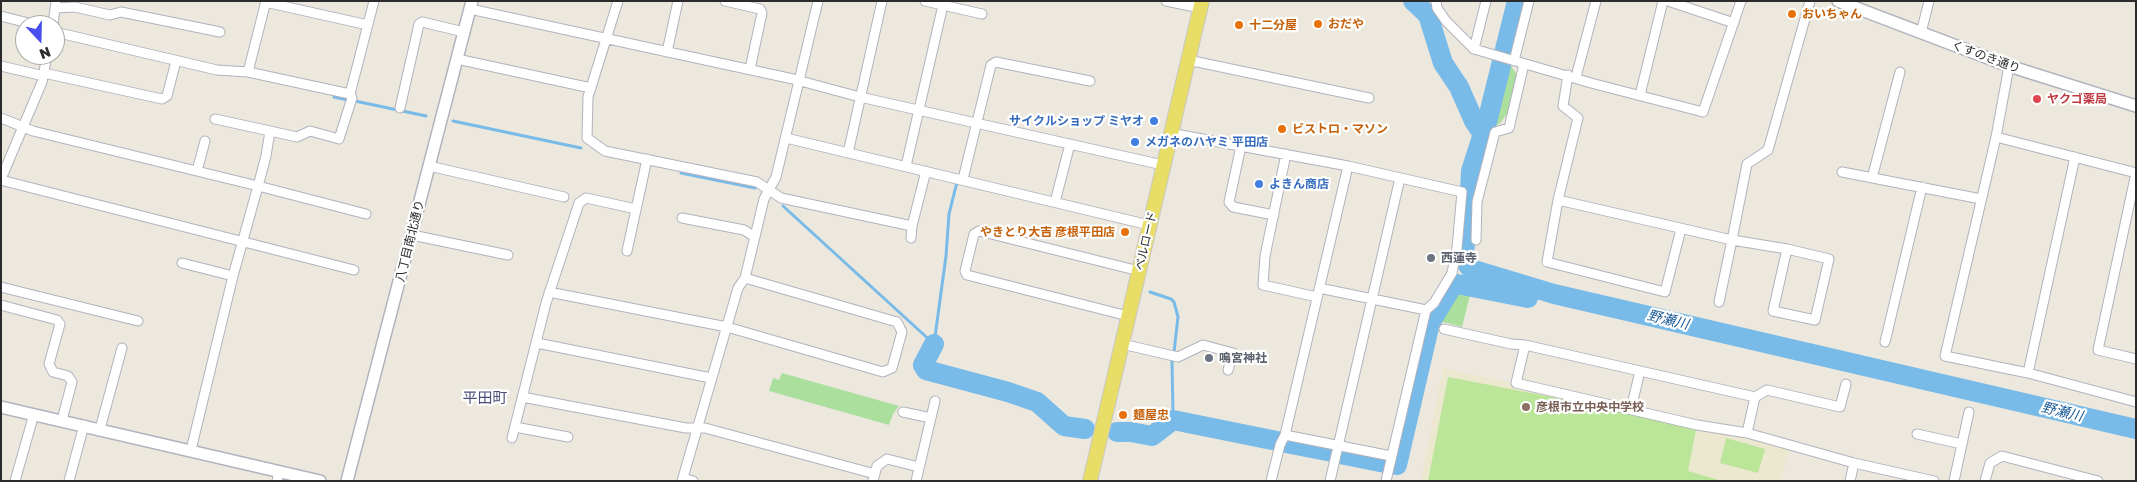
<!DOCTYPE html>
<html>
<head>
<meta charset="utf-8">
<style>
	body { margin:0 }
	#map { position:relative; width:2137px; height:482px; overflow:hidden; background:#ece8de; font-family:"Golos Text",sans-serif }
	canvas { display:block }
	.frame { position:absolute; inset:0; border:2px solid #2b2b2b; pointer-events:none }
	.north { position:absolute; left:15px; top:15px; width:50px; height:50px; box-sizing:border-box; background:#fff; border:1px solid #aaa; border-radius:50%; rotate:159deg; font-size:14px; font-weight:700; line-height:20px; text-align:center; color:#2b2b2b }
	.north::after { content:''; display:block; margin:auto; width:18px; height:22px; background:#484fef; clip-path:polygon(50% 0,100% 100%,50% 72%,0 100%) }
</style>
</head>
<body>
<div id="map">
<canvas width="2137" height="482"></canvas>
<div class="frame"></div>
<div class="north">N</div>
</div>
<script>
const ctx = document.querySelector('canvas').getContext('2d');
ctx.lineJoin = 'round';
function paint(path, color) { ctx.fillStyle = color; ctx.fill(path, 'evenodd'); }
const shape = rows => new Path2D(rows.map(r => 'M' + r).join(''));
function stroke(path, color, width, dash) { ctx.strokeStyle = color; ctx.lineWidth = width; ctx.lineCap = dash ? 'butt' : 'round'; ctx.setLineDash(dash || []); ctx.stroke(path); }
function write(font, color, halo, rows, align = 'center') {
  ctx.font = font + ' "Golos Text","Noto Sans JP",sans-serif'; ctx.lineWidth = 4.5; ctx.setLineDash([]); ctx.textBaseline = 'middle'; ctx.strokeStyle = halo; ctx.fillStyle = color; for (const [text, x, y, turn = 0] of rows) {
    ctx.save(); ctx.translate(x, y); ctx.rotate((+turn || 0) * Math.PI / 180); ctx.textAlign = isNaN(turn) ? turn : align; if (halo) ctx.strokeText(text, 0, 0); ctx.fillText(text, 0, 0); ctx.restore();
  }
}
const education = shape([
	[1443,368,1791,445,1780,481,1421,481]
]);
const green = shape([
	[1507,65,1511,66,1517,75,1509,111,1501,122,1495,127,1492,126],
	[1462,290,1471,291,1462,327,1439,321,1457,292],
	[782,373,899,406,893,414,889,425,769,391,773,378,779,380]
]);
const pitch = shape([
	[1448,377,1697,425,1688,471,1722,481,1428,481],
	[1726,438,1765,449,1758,473,1720,463]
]);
const stream = shape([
	[334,97,348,100],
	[355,101,426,116],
	[453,121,581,148],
	[681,173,755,188],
	[783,206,934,344,946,256,949,214,957,182],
	[1150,292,1171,299,1174,302,1178,317,1174,352],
	[1172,361,1173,414,1177,421]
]);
const river = shape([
	[1413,1,1428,15,1443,63,1459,87,1474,121,1483,134],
	[1517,1,1488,118,1471,171,1469,215,1463,258,1471,269,1554,294,2136,429],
	[934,344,923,365,926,370,1008,392,1037,402,1064,426,1085,429],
	[1117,432,1131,432,1152,436,1173,420,1277,441],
	[1286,443,1332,452],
	[1340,454,1385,463],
	[1394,464,1397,465,1430,323,1453,285,1457,284,1528,298]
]);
const minor = shape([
	[618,1,588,97,587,138,605,151,757,182,781,198,912,226,926,171],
	[725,1,760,9,762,13,750,69],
	[925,1,982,14],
	[1166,1,1200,8],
	[1436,1,1437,8,1446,21,1474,49,1591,83,1703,112,1741,1],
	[1668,1,1734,23],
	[265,2,368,25],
	[55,8,75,7,110,15,121,12,220,32],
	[470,9,793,79,860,97,1163,165],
	[1,16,36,25],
	[53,25,56,1],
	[55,32,217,70,248,72,350,94],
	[1921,33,1929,1],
	[1474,49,1486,1],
	[667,52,678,1],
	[457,59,591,88],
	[1188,60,1369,98],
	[1514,61,1529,1],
	[1,66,44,76],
	[2009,66,1996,137,1945,356,2028,373],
	[248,72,266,1],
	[44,73,162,99,167,96,176,61],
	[1568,75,1563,106,1578,118,1558,200,1732,240,1747,164,1768,150,1810,1],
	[1576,77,1596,1],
	[1640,95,1663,1],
	[400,108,419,24,422,22,464,32],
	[1,118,33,131,258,186,233,276,191,450],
	[215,119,270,131,266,156,258,186,366,214],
	[270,131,297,137,310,131,339,139,352,98,350,94,374,1],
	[1170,133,1348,166,1462,192,1457,248,1452,273,1434,303,1426,310,1386,481],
	[1996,137,2136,173],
	[786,138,1149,225],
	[1241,146,1229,202,1233,207,1274,215],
	[848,153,882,1],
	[1286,154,1265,256,1263,285,1317,297],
	[2075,157,2028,373,2136,402],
	[429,166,564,197],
	[906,166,943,5],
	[197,171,205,141],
	[1842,172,1981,199],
	[2136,173,2098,350,2136,359],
	[1872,178,1900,72],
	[1,179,42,82,47,55],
	[963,179,991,65,996,62,1090,81],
	[1,180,354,270],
	[1558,200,1547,262,1665,292,1681,229],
	[1055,202,1070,144],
	[682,218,744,230,755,237],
	[412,235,508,255],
	[911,238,912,226],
	[1476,240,1477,202,1495,132,1509,128,1524,64],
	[627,251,647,159],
	[182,263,233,276],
	[1,287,138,321],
	[1319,288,1426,310],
	[549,292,727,327,883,372,892,368,902,332,897,322,745,278],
	[1719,302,1732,240,1787,249,1773,311,1815,320,1829,259,1787,249],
	[1,305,57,320,60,324,49,364,53,372,68,376,72,382,62,420],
	[1128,316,967,275,965,271,974,234,979,231,1139,271],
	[1444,329,1511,344,1525,345,1755,397,1767,390,1840,407,1846,384],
	[1885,342,1922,187],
	[537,343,711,378],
	[1122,344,1178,357,1203,345,1233,353,1228,370],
	[1525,345,1516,383,1697,425,1747,433,1854,463,1934,481],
	[522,397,686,428,705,428,875,474],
	[1631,409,1640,371],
	[903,412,931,418],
	[515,427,568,437],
	[100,429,122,348],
	[1747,433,1755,397],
	[1917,434,1962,444,1954,481],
	[1285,435,1391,456],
	[512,438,546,303,579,203,586,198,636,209],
	[1962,444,1969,412],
	[683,478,693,481],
	[15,481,34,414],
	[69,481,84,425],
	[277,481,279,471],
	[682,481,738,288,745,278,764,199,776,177,818,1],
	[873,481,877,466,887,459,919,467],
	[916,481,935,401],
	[1271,481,1280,445,1285,435,1348,166],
	[1330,481,1400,178],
	[1850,481,1854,463],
	[1985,481,1990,463,2002,456,2098,481]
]);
const tertiary = shape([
	[1838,1,2009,66,2136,106],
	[1,407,320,481],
	[347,481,472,1]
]);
const primary = shape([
	[1090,481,1202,1]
]);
const markers = [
	[1792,14,5,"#e8710a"],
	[1318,24,5,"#e8710a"],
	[1239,25,5,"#e8710a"],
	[2037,99,5,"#e0444e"],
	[1154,121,5,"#3f7fe0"],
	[1282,129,5,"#e8710a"],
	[1135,142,5,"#3f7fe0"],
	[1259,184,5,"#3f7fe0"],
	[1125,232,5,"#e8710a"],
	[1431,258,5,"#6b7280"],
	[1209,358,5,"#6b7280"],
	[1526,407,5,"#8d6e63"],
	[1123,415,5,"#e8710a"]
];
const foodNames = [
	["おいちゃん",1802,14],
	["おだや",1328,24],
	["十二分屋",1249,25],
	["ビストロ・マソン",1292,129],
	["やきとり大吉 彦根平田店",1115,232,"right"],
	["麺屋忠",1133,415]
];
const streetNames = [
	["くすのき通り",1986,57,20],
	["八丁目南北通り",410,241,-76],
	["ベルロード",1146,241,-77]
];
const healthNames = [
	["ヤクゴ薬局",2047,99]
];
const shopNames = [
	["サイクルショップ ミヤオ",1144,121,"right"],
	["メガネのハヤミ 平田店",1145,142],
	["よきん商店",1269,184]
];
const worshipNames = [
	["西蓮寺",1441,258],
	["鳴宮神社",1219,358]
];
const educationNames = [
	["彦根市立中央中学校",1536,407]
];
const waterNames = [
	["野瀬川",1668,320,13],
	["野瀬川",2062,412,13]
];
const quarterNames = [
	["平田町",485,398]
];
paint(education, '#ece7cf');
paint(green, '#abdf9e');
paint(pitch, '#bbe69a');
stroke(stream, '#78bae8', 3);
stroke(river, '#78bae8', 20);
stroke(minor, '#b1b2be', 11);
stroke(tertiary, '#b1b2be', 14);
stroke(primary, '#c8c8c8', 16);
stroke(minor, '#fff', 9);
stroke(tertiary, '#fff', 11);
stroke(primary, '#e8dd67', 14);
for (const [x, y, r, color] of markers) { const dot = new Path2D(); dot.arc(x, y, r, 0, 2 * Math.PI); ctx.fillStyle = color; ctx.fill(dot); stroke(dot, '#fff', 2); }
write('bold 12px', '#c56008', '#fff', foodNames, 'left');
write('12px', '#2b2b2b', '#fff', streetNames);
write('bold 12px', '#be3a42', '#fff', healthNames, 'left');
write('bold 12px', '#366cbe', '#fff', shopNames, 'left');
write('bold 12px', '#5b616d', '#fff', worshipNames, 'left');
write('bold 12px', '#785e54', '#fff', educationNames, 'left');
write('italic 14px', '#165795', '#fff', waterNames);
write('15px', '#4e4f79', '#fff', quarterNames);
</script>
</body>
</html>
